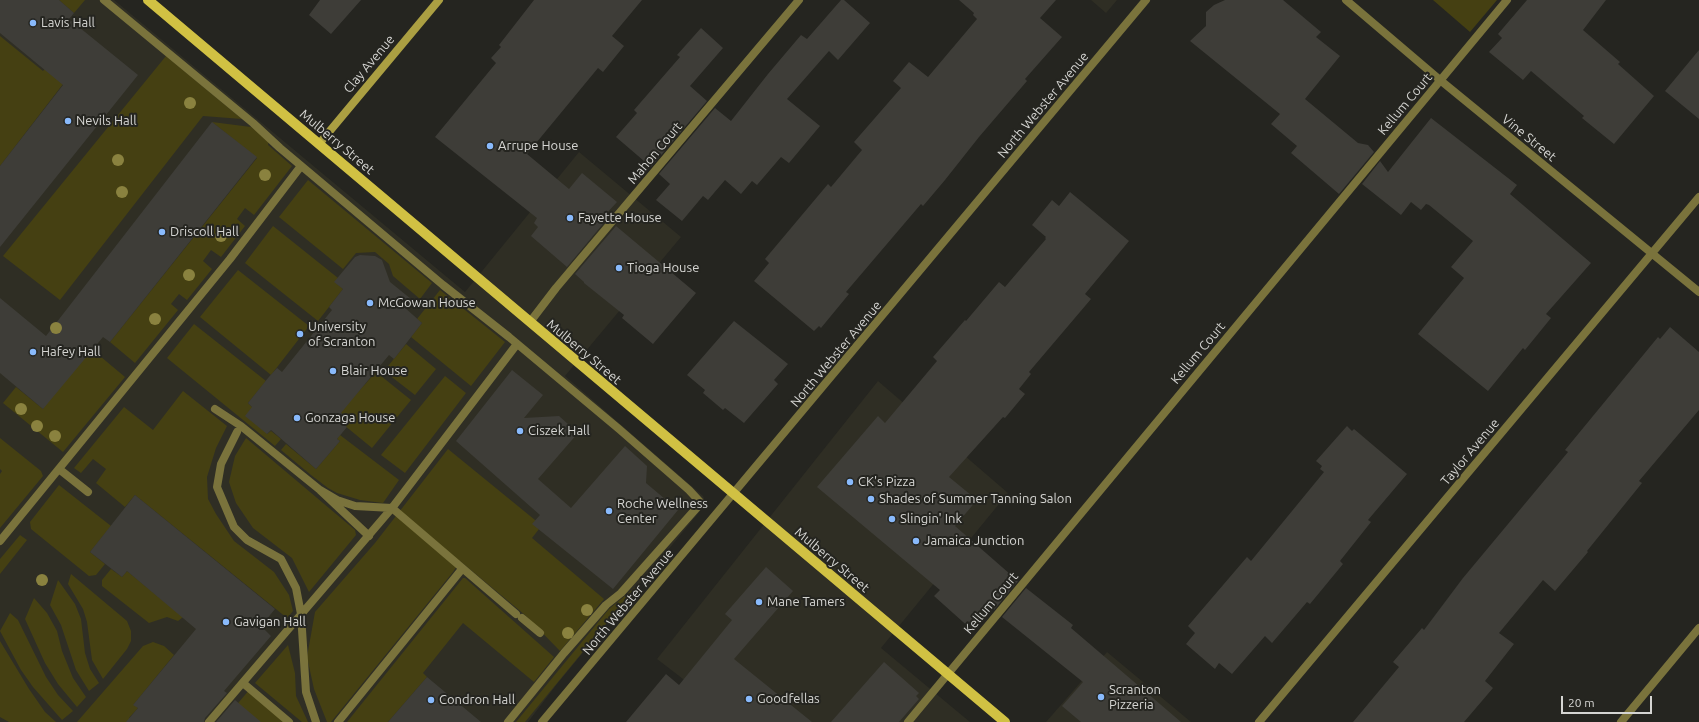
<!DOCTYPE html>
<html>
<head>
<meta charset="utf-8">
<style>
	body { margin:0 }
	#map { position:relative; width:1699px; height:722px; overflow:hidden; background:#252520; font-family:Ubuntu,sans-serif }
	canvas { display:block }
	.scale { position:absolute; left:1561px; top:696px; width:91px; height:18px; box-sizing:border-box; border:2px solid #d5d5d2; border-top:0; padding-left:5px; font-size:12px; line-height:14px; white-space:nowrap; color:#d5d5d2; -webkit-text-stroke:3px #252520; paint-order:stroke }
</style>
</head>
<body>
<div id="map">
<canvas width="1699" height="722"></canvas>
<div class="scale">20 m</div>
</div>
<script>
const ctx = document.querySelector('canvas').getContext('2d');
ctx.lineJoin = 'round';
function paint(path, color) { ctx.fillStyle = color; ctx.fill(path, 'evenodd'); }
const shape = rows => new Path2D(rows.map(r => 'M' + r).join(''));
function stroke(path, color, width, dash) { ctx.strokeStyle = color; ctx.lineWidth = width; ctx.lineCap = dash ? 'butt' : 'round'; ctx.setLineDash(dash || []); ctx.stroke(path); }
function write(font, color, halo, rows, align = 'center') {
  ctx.font = font + ' Ubuntu,sans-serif'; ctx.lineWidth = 4; ctx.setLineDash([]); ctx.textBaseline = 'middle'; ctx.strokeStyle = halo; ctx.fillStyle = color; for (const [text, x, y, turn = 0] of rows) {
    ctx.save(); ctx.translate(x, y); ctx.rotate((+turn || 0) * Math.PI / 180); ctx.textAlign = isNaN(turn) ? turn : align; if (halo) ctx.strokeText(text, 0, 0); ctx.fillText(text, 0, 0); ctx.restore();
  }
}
const built = shape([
	[0,0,114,0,465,292,579,152,681,237,565,376,703,496,706,504,557,684,528,722,0,722],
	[1091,0,1117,0,1106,13],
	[878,381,1008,493,881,648,970,722,739,722,657,659],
	[1107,652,1191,722,1046,722]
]);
const green = shape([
	[59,0,85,0,74,13],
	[1433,0,1497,0,1470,32],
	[76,31,93,45,0,166,0,36,43,71],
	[166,56,242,119,203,116,60,300,3,256],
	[212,122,251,127,269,140,268,145,292,166,254,215,245,208,237,219,245,226,221,257,211,250,203,261,212,269,187,300,179,294,171,304,178,310,135,363,110,342,257,158],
	[308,180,432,283,420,299,393,276,389,264,375,252,356,253,343,269,279,217],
	[273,226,338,278,335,282,343,289,318,321,245,263],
	[238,270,309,326,271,375,200,317],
	[440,290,505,342,471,386,411,337,422,323,417,319],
	[194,324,266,381,248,403,252,407,267,434,271,431,281,439,275,446,167,358],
	[64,326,125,377,63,452,3,403,16,387,43,409],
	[406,344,436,369,415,395,384,371],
	[376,372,411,400,372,448,344,425,348,419,340,412],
	[445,376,466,393,405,473,381,455],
	[183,391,227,426,216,448,207,477,208,499,216,514,234,541,274,572,289,595,293,611,287,618,135,495,125,507,96,483,106,469,93,459,81,473,74,468,124,407,153,430],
	[340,435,399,480,383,503,360,500,337,493,328,488,311,475,281,450,286,444,316,469,340,441,337,439],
	[0,438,41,471,43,476,0,528,0,474,2,471,0,469],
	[246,438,355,530,356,535,309,592,292,558,253,528,236,503,229,482,235,456],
	[448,449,535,520,539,529,532,538,604,599,560,651,525,615,460,561,453,572,331,722,327,722,314,689,307,657,315,612,375,543],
	[59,485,111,526,90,552,105,564,96,575,89,576,31,529,30,522],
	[20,535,27,540,0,574,0,559],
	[111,569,122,577,127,571,183,617,178,621,167,617,149,623,102,586,102,580],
	[71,574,127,621,131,631,131,641,127,649,103,679,92,660,87,622,83,609,68,584],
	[463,578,465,578,554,657,534,682,463,623,423,673,427,677,388,722,347,722],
	[58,580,75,604,81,619,85,653,90,669,99,683,89,691,76,670,61,625,50,605],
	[637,586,525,722,516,722,609,609],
	[34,598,47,613,57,631,62,651,73,678,86,697,77,707,58,684,45,663,25,619],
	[10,613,18,620,46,677,58,695,73,711,62,720,33,687,21,670,0,631],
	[0,641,29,689,45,712,56,722,9,722,0,717],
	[153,642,164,646,174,655,134,704,138,708,129,718,132,722,77,722,143,646],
	[288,645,295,673,296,696,308,722,302,722,255,683],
	[250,689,289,722,222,722]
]);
const building = shape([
	[0,0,59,0,74,13,69,19,138,75,0,247,0,166,63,85,0,33],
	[320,0,361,0,331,34,309,15],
	[534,0,642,0,612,36,624,46,603,72,598,68,527,154,569,189,582,173,617,202,604,216,607,219,567,267,531,236,538,227,534,223,537,218,435,137,496,63,491,58,501,47,499,45],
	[841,0,844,0,870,23,838,60,829,51,787,99,820,126,789,163,781,157,757,185,752,181,741,194,725,180,708,200,703,196,682,221,656,200,670,184,659,174,715,108,731,121,768,74,801,35,807,39],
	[959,0,1056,0,1040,18,1062,37,1025,79,1027,81,979,137,945,180,923,206,921,204,846,292,849,294,821,328,819,326,814,331,754,281,769,263,765,259,828,184,831,187,862,150,854,142,901,88,893,81,909,62,928,77,977,19,973,15,974,13],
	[1225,0,1283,0,1321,32,1316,37,1340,56,1305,99,1358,143,1368,145,1374,152,1339,194,1291,153,1297,146,1271,124,1280,114,1190,41,1206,26,1206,12,1214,5],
	[1527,0,1606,0,1583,30,1620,62,1618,64,1654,96,1614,144,1582,118,1584,116,1531,71,1523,80,1489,52,1502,38,1498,34],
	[701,28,723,48,690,86,707,101,651,167,616,137,637,113,634,110,680,57,677,55],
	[1699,50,1699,119,1665,91],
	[1431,118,1517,185,1510,194,1591,263,1546,314,1551,318,1525,350,1523,348,1488,391,1418,334,1464,278,1451,267,1473,241,1429,205,1426,204,1421,210,1411,202,1401,215,1362,184,1380,161,1388,172],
	[212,122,257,157,110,342,103,337,43,409,0,373,0,298,46,336],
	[1070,192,1129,241,1085,294,1091,299,1029,372,1031,374,1019,389,1025,394,1005,418,1003,417,949,477,977,500,955,526,1018,581,994,610,992,609,972,630,934,596,940,590,817,487,878,416,885,423,937,361,933,357,965,320,966,321,999,282,1005,287,1046,239,1045,238,1046,237,1032,225,1052,200,1059,206],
	[616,226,696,293,653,344,622,318,624,315,584,283,584,282,575,274],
	[360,255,375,256,382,260,390,282,411,299,404,307,422,323,394,359,389,355,341,413,348,419,344,425,347,427,337,439,340,441,316,469,271,430,267,434,245,416,252,407,248,403,268,378,277,368,282,372,332,310,329,307,343,289,334,282,355,257],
	[734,321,788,364,774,380,778,384,744,423,725,408,723,410,703,393,705,390,687,375],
	[1670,327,1699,352,1699,410,1639,481,1642,483,1587,551,1588,552,1555,591,1543,580,1499,633,1514,644,1485,681,1493,688,1464,722,1353,722,1399,667,1393,662,1422,628,1424,630,1463,578,1568,452,1565,450,1658,337,1660,339],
	[512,370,543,395,524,418,559,416,578,433,538,479,571,508,625,446,647,466,646,483,678,510,613,589,532,524,540,515,456,441],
	[1347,426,1352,431,1354,429,1407,474,1368,520,1371,522,1340,561,1343,564,1310,604,1307,602,1272,643,1265,636,1232,674,1219,663,1215,669,1186,644,1195,633,1188,626,1247,557,1251,561,1324,472,1320,469,1322,466,1316,461],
	[135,495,275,609,261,626,271,636,224,691,227,693,205,718,204,722,126,722,138,708,133,705,196,629,127,571,122,577,90,552],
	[766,567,793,591,734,659,812,722,626,722,666,674,679,685,732,620,725,614],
	[1026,588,1073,625,1071,628,1181,722,1081,722,1062,706,1083,682,1002,617],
	[884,662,919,693,916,696,919,699,899,722,831,722],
	[427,677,481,722,388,722],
	[235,700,261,722,216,722]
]);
const service = shape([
	[530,322,556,288,799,0],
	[908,722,1507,0],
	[1621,722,1699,628]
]);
const pedestrian = shape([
	[104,0,253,123,280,148,443,285,509,337,619,429,689,490,701,503,621,593,606,605,564,653,508,722],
	[215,409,241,426,320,490,369,536],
	[237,432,221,464,217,487,234,527,247,540,281,559,296,588,301,614,306,692,316,722],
	[59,469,88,492],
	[320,490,337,500,355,506,392,508,516,614],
	[0,541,230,259,301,166],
	[522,618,540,633],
	[243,683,289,722],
	[209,722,392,508,517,344],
	[338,722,462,569]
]);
const minor = shape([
	[1346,0,1440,80,1699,292],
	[542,722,1146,0],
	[1259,722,1699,197]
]);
const secondary = shape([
	[319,144,439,0]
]);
const primary = shape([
	[148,0,1005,722]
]);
const trees = [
	[190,103],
	[118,160],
	[265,175],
	[122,192],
	[221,236],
	[189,275],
	[155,319],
	[56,328],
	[21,409],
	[37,426],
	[55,436],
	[42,580],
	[587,610],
	[568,633]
];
const markers = [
	[33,23,4,"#89bafc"],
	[68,121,4,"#89bafc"],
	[490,146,4,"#89bafc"],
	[570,218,4,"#89bafc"],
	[162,232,4,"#89bafc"],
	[619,268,4,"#89bafc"],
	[370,303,4,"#89bafc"],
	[300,334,4,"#89bafc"],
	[33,352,4,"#89bafc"],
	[333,371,4,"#89bafc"],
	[297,418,4,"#89bafc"],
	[520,431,4,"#89bafc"],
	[850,482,4,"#89bafc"],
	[871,499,4,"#89bafc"],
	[609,511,4,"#89bafc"],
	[892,519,4,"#89bafc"],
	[916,541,4,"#89bafc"],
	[759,602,4,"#89bafc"],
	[226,622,4,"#89bafc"],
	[1101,697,4,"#89bafc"],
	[749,699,4,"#89bafc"],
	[431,700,4,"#89bafc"]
];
const poiNames = [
	["Lavis Hall",41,23],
	["Nevils Hall",76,121],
	["Arrupe House",498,146],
	["Fayette House",578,218],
	["Driscoll Hall",170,232],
	["Tioga House",627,268],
	["McGowan House",378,303],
	["University",308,327],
	["of Scranton",308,342],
	["Hafey Hall",41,352],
	["Blair House",341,371],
	["Gonzaga House",305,418],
	["Ciszek Hall",528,431],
	["CK's Pizza",858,482],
	["Shades of Summer Tanning Salon",879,499],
	["Roche Wellness",617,504],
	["Center",617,519],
	["Slingin' Ink",900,519],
	["Jamaica Junction",924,541],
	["Mane Tamers",767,602],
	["Gavigan Hall",234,622],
	["Scranton",1109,690],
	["Pizzeria",1109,705],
	["Goodfellas",757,699],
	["Condron Hall",439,700]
];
const streetNames = [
	["Clay Avenue",369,64,-50],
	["Kellum Court",1405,104,-50],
	["North Webster Avenue",1043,105,-50],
	["Vine Street",1529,138,39],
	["Mulberry Street",337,142,40],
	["Mahon Court",655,153,-50],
	["Mulberry Street",584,352,40],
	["Kellum Court",1198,353,-50],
	["North Webster Avenue",836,354,-50],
	["Taylor Avenue",1470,452,-50],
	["Mulberry Street",832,560,40],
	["North Webster Avenue",628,602,-50],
	["Kellum Court",991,603,-50]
];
paint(built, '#2f2e24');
paint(green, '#454012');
paint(building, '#3e3d38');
stroke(service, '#7a733c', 8);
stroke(pedestrian, '#7a733c', 8);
stroke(minor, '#7a733c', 8);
stroke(secondary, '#ab9f42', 8);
stroke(primary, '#d1c143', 10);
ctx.fillStyle = '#8a823f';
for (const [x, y] of trees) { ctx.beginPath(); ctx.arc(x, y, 6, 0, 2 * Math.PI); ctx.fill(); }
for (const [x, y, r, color] of markers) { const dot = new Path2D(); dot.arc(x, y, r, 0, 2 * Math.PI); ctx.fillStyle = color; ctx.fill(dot); stroke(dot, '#252520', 1.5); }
write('13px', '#d5d5d2', '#252520', poiNames, 'left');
write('13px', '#d5d5d2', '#252520', streetNames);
</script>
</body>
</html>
